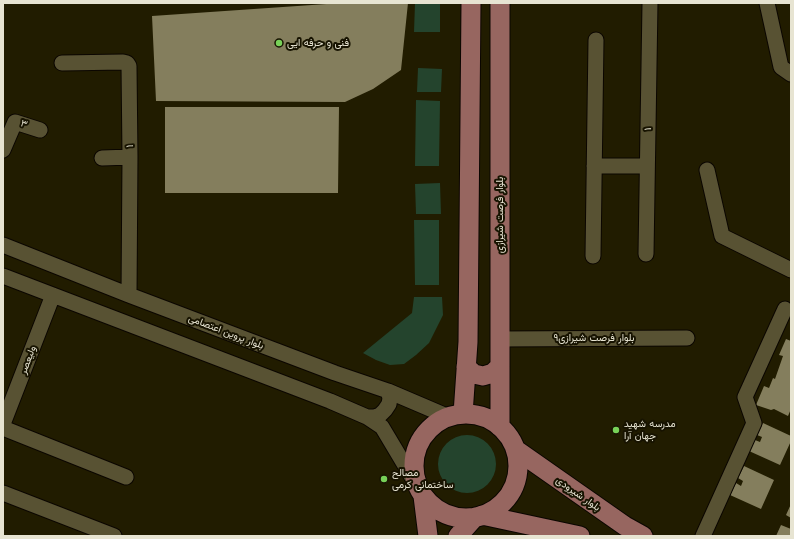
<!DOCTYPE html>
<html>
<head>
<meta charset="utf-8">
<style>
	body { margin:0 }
	#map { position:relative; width:794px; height:539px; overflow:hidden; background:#211c00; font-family:"Work Sans",sans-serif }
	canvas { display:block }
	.frame { position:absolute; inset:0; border:4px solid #e7e4d2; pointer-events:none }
</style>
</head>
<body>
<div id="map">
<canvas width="794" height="539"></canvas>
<div class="frame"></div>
</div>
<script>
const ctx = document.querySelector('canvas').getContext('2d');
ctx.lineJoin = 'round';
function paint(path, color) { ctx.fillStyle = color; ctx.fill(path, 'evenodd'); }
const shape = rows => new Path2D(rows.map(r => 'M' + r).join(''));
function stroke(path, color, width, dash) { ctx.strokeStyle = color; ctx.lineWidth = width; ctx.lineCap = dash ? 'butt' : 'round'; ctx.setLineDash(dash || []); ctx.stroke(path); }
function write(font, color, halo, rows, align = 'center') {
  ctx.font = font + ' "Work Sans",Vazirmatn,sans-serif'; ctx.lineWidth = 4; ctx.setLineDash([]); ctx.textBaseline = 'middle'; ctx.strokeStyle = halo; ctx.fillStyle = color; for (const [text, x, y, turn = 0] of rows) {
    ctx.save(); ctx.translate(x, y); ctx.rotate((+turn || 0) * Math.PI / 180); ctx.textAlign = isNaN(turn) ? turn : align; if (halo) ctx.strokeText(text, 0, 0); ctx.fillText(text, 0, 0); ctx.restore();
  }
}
const green = shape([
	[415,3,440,3,440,32,414,32],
	[418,68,442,69,441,92,417,92],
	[416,100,440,101,439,166,415,166],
	[440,183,441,214,416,214,415,184],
	[414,220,439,220,439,285,415,285],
	[414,297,442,297,443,315,429,343,416,355,404,364,390,365,376,360,363,353,412,313],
	'438 464a29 29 0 1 1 58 0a29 29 0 1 1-58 0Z'
]);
const building = shape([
	[341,3,408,3,401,70,373,89,345,102,156,101,152,16],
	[165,107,339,107,338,193,165,193],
	[786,339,791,341,791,409,788,416,774,409,771,410,756,405,764,386,769,388,773,378,775,379,783,356,779,355],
	[763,423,791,436,791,441,780,465,749,451,755,440,760,442,762,437,757,435],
	[744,466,774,480,761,509,730,495,736,483,741,486,743,481,738,478],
	[791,504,791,518,786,515],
	[781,525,791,529,791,536,776,536]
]);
const minor = shape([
	[767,3,781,67,791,74],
	[62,63,123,62,127,63,129,66,130,157,129,295],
	[3,150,15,122,40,130],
	[102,158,130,157],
	[594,166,647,166],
	[707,170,722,236,791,270],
	[3,245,129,295,335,373,388,391,449,417],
	[646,254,650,3],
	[593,256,596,40],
	[3,276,330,401,367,417,382,427,416,484],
	[500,339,687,338],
	[367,417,374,417,380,415,385,410,389,404,390,398,388,391],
	[3,424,53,295],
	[3,428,126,477],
	[3,493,114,536],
	[703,536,754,423,745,397,785,309]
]);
const major = shape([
	[466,367,474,374,483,376,493,373,500,366],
	[463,414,468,342,471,3],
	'414 466a52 52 0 1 1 104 0a52 52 0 1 1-104 0Z',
	[500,427,500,3],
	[515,449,625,526,643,536],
	[423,496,428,536],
	[482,515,580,536],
	[458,536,475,517]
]);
const markers = [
	[279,43,4,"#78d158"],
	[616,430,4,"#78d158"],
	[384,479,4,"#78d158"]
];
const poiNames = [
	["فنی و حرفه ایی",287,43],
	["مدرسه شهید",624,424],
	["جهان آرا",624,436],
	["مصالح",392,473],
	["ساختمانی کرمی",392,485]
];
const streetNames = [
	["۳",24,124,18],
	["۱",648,129,-89],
	["۱",130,146,-91],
	["بلوار فرصت شیرازی",500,215,-90],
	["بلوار پروین اعتصامی",226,332,21],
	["۹بلوار فرصت شیرازی",594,338],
	["ولیعصر",28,360,-69],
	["بلوار شیرودی",578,494,35]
];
paint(green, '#24442d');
paint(building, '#847e5d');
stroke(minor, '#0b0600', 17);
stroke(major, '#0b0600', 21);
stroke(minor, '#585233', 15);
stroke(major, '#976660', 19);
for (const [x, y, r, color] of markers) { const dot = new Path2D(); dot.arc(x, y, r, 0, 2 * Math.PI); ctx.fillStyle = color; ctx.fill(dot); stroke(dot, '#171300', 1.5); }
write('10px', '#e7e4d2', '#171300', poiNames, 'left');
write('10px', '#e7e4d2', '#171300', streetNames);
</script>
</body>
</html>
